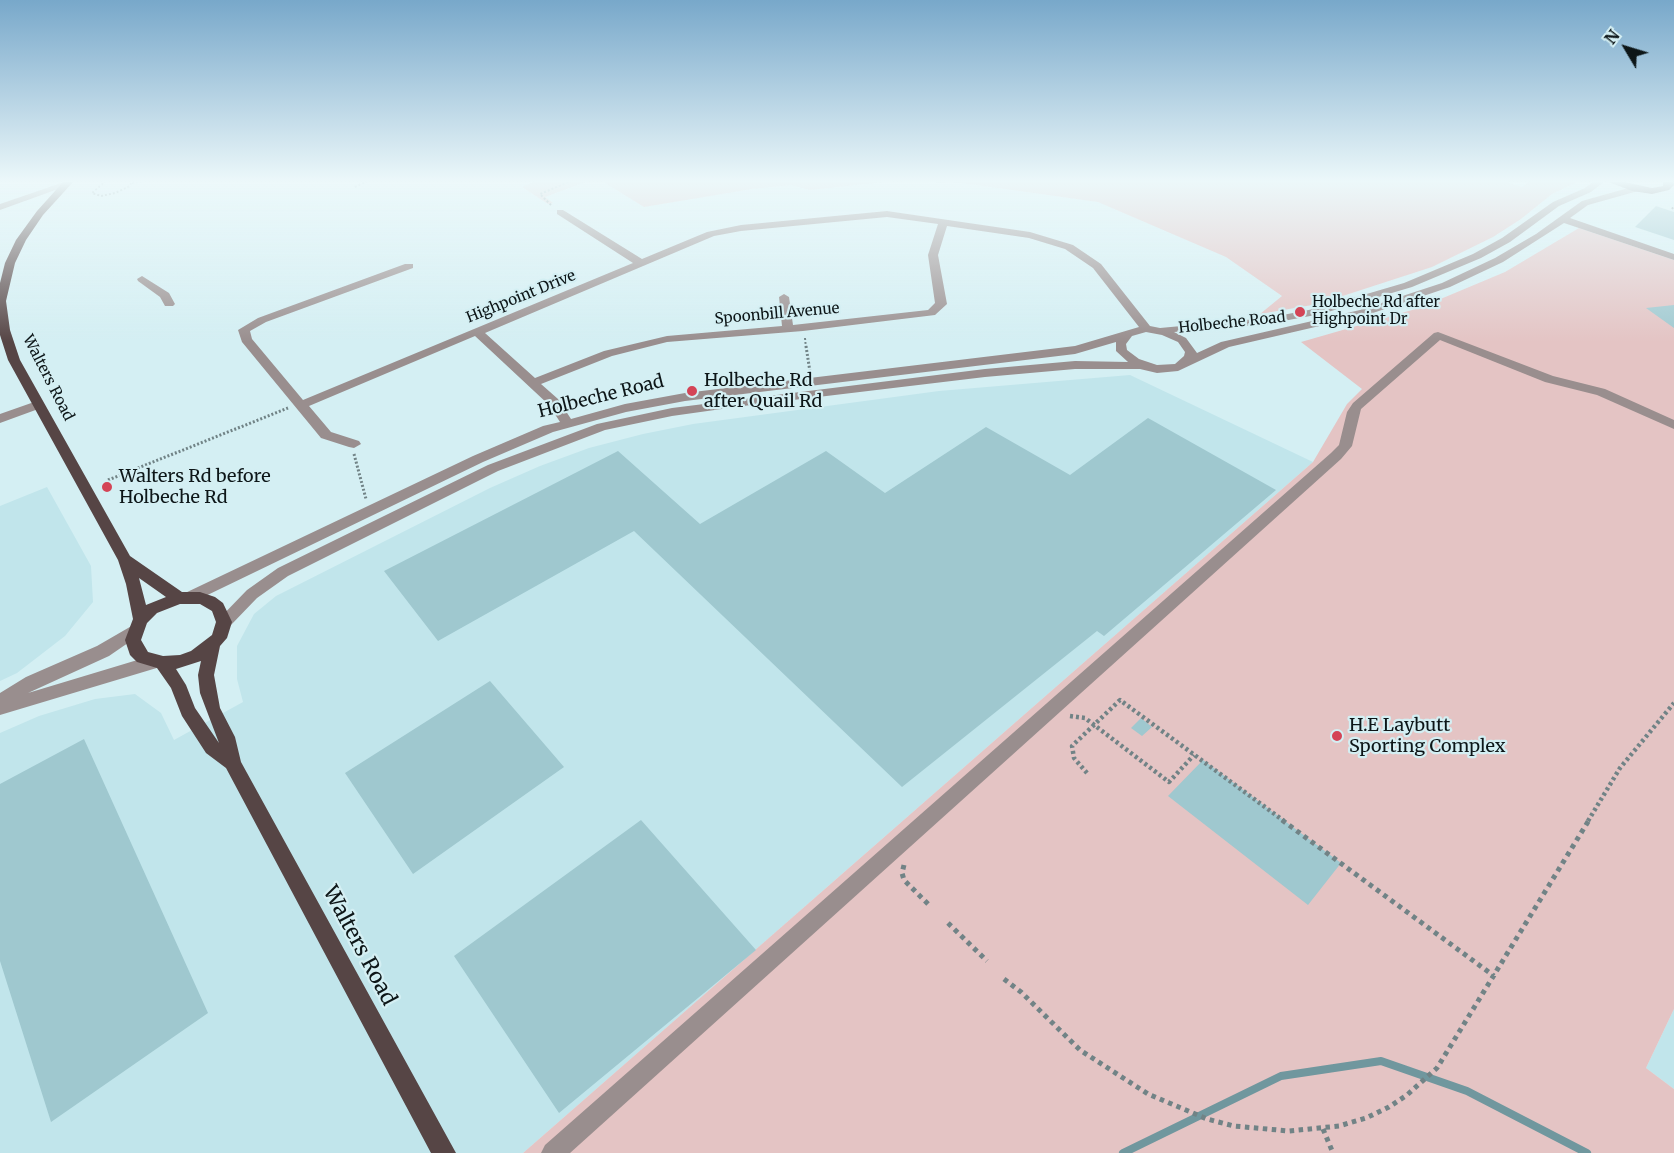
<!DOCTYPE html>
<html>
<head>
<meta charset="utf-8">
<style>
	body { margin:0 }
	#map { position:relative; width:1674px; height:1153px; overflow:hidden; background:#d4eff3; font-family:Merriweather,serif }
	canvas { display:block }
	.north { position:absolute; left:1596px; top:18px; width:60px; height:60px; -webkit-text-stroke:4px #d4eff3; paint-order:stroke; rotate:308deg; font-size:16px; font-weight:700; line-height:24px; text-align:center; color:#0d1618 }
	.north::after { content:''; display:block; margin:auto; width:21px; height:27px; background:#0d1618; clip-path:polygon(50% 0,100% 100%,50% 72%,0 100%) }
</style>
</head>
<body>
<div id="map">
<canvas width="1674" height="1153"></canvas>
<div class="north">N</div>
</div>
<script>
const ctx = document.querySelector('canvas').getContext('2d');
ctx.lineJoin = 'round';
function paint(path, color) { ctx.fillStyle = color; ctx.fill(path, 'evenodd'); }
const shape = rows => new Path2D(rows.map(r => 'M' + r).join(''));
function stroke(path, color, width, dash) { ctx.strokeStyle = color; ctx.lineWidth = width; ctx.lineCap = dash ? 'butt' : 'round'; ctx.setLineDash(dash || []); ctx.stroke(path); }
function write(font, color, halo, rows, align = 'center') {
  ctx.font = font + ' Merriweather,serif'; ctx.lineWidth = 4.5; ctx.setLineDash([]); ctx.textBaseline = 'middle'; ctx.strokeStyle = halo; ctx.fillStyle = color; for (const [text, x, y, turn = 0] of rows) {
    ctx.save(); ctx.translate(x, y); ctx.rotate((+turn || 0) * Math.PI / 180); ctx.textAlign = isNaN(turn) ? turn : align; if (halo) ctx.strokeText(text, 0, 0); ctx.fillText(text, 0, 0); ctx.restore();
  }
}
const built = shape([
	[1130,375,1313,462,523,1153,0,1153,0,733,39,716,95,699,135,694,161,713,174,740,243,702,237,679,237,646,254,614,276,596,490,488,540,466,589,448,643,434,693,424,939,391],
	[47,487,91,566,93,602,65,636,17,673,0,681,0,506],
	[1674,1009,1674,1089,1646,1068]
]);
const green = shape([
	[536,181,588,181,545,197,553,203,548,204,522,187],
	[602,181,1504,181,1522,187,1531,181,1579,181,1552,194,1521,219,1493,237,1432,267,1318,304,1260,314,1282,296,1226,257,1098,202,962,183,893,181,810,190,791,185,752,189,644,207],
	[1579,228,1674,260,1674,1009,1646,1068,1674,1089,1674,1153,523,1153,1313,462,1347,404,1362,389,1301,342,1419,308,1505,272]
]);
const stream = shape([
	[1123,1153,1281,1076,1381,1061,1467,1091,1587,1153]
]);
const building = shape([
	[1656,206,1674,212,1674,240,1635,227],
	[1674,305,1674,328,1646,308],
	[1148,418,1276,490,1104,636,1097,631,902,787,634,531,438,641,384,571,618,451,700,524,826,451,885,493,986,427,1070,475],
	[490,681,564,767,413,874,345,773],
	[1141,718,1152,727,1142,736,1131,728],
	[84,739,208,1013,51,1122,0,961,0,784],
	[1203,760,1341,863,1308,905,1168,796],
	[641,820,756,950,559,1113,454,956]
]);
const pathFar3 = shape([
	[106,181,92,193,101,196,115,193,130,186,132,181],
	[132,183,143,181],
	[355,187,367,181],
	[551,205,540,194,571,181],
	[1672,209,1674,206],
	[805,338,806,348]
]);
const pathFar2 = shape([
	[806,346,810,372],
	[354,454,366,499],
	[108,480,288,408]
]);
const pathFar1 = shape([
	[1070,716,1085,718,1169,782,1194,755],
	[1087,773,1074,758,1072,746,1120,700,1284,821],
	[1588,821,1620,768,1674,703]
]);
const path = shape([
	[1282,820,1494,976],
	[904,865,902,873,904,880,931,907],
	[948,923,987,961],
	[1004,979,1021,992,1080,1050,1148,1094,1207,1119,1234,1126,1289,1131,1339,1126,1366,1118,1389,1107,1407,1095,1437,1068,1589,820],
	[1323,1129,1333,1153]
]);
const minor = shape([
	[1594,181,1605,181,1591,192,1559,206,1510,242,1481,258,1412,287,1321,314,1267,324,1174,332,1186,338,1197,353,1221,342,1360,310,1442,283,1495,258,1536,234,1582,201,1635,186,1640,189,1638,191,1588,205,1570,218,1674,254,1674,260,1564,223,1503,262,1450,287,1367,315,1229,347,1178,371,1157,373,1140,369,1075,369,985,377,743,406,672,416,605,430,498,471,288,576,257,598,230,626,218,626,216,622,247,590,278,568,488,465,597,424,672,408,985,369,1075,361,1128,362,1116,351,1116,342,1075,354,685,401,626,412,553,432,483,462,193,602,183,602,180,598,183,594,473,456,543,426,560,422,549,405,475,336,309,406,331,432,359,441,361,444,354,448,349,447,321,438,242,342,238,330,258,318,405,264,413,264,413,268,266,322,250,331,252,339,303,400,633,263,557,214,557,210,563,210,642,259,707,232,741,225,887,211,1030,232,1073,245,1101,264,1150,326,1160,328,1267,318,1319,308,1404,283,1473,254,1502,238,1553,202,1585,188,1594,181],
	[887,217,938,224,928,255,935,303,928,310,793,325,789,297,784,294,779,297,782,326,667,336,604,351,535,378,485,333,714,236,741,231,887,217],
	[947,226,1029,238,1065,249,1093,268,1139,327,1075,346,685,393,625,404,571,419,558,399,541,384,612,356,667,342,803,331,935,315,947,304,938,255,947,226],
	[1146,332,1162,335,1178,342,1185,352,1184,356,1175,364,1157,365,1139,359,1127,350,1126,344,1132,336,1146,332],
	[64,182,72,184,0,210,0,204,64,182],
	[142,276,169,293,175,304,173,306,165,306,160,297,138,281,137,279,142,276],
	[1438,332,1553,376,1605,389,1674,420,1674,429,1597,395,1545,382,1440,340,1361,409,1352,446,1341,459,570,1153,541,1153,545,1145,1331,453,1339,445,1347,412,1353,403,1434,333,1438,332],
	[37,401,41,402,43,405,41,408,0,423,0,414,37,401],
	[135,624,141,626,143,630,141,634,109,656,28,693,154,655,160,657,162,662,160,667,0,715,0,693,26,677,97,646,135,624]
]);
const major = shape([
	[64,181,74,181,43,215,26,240,15,263,6,301,10,330,20,360,130,556,182,592,200,592,215,597,223,603,232,622,227,638,220,646,214,675,220,708,235,737,241,762,456,1153,431,1153,226,768,206,753,182,716,171,688,157,668,137,662,130,655,125,640,133,619,126,584,118,560,8,360,0,335,0,283,5,263,16,240,37,211,64,181],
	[139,578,166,597,146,605,139,578],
	[180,604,200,604,212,611,216,622,212,635,191,651,180,655,163,656,148,652,141,640,147,623,157,613,180,604],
	[201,661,198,675,200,693,219,743,195,708,186,685,176,669,201,661],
	[1606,181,1620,181,1652,188,1663,186,1663,181,1673,181,1674,185,1669,190,1652,194,1632,191,1606,181]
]);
const markers = [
	[1300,312,6,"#d44456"],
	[692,391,6,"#d44456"],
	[107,487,6,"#d44456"],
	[1337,736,6,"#d44456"]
];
const farStreetnames = [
	["Highpoint Drive",521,297,-22],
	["Spoonbill Avenue",777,314,-5],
	["Holbeche Road",1232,323,-6],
	["Walters Road",48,378,63]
];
const farPoinames = [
	["Holbeche Rd after",1312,303],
	["Highpoint Dr",1312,320]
];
const poiNames = [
	["Holbeche Rd",704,381],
	["after Quail Rd",704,402],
	["Walters Rd before",119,477],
	["Holbeche Rd",119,498],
	["H.E Laybutt",1349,726],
	["Sporting Complex",1349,747]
];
const streetNames = [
	["Holbeche Road",601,397,-14]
];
const nearStreetnames = [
	["Walters Road",359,946,62]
];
paint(built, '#c1e5eb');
paint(green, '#e4c4c4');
stroke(stream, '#70979e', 8);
paint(building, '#9fc8cf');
stroke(pathFar3, '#718386', 2, [2, 2]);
stroke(pathFar2, '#718386', 3, [2, 2]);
stroke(pathFar1, '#718386', 4.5, [3, 3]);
stroke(path, '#718386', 5, [4.5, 4.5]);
paint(minor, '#998e8e');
paint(major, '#564545');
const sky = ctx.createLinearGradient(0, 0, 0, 342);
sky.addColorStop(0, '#78a8ca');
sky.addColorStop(0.53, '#ecf8fa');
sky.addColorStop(1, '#ecf8fa00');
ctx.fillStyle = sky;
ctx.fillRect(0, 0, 1674, 342);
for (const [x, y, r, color] of markers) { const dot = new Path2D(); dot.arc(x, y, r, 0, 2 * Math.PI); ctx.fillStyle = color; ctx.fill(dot); stroke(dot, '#d4eff3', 2); }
write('15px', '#0d1618', '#d4eff3', farStreetnames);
write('15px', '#0d1618', '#d4eff3', farPoinames, 'left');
write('18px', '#0d1618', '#d4eff3', poiNames, 'left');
write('18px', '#0d1618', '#d4eff3', streetNames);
write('21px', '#0d1618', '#d4eff3', nearStreetnames);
</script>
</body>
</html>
